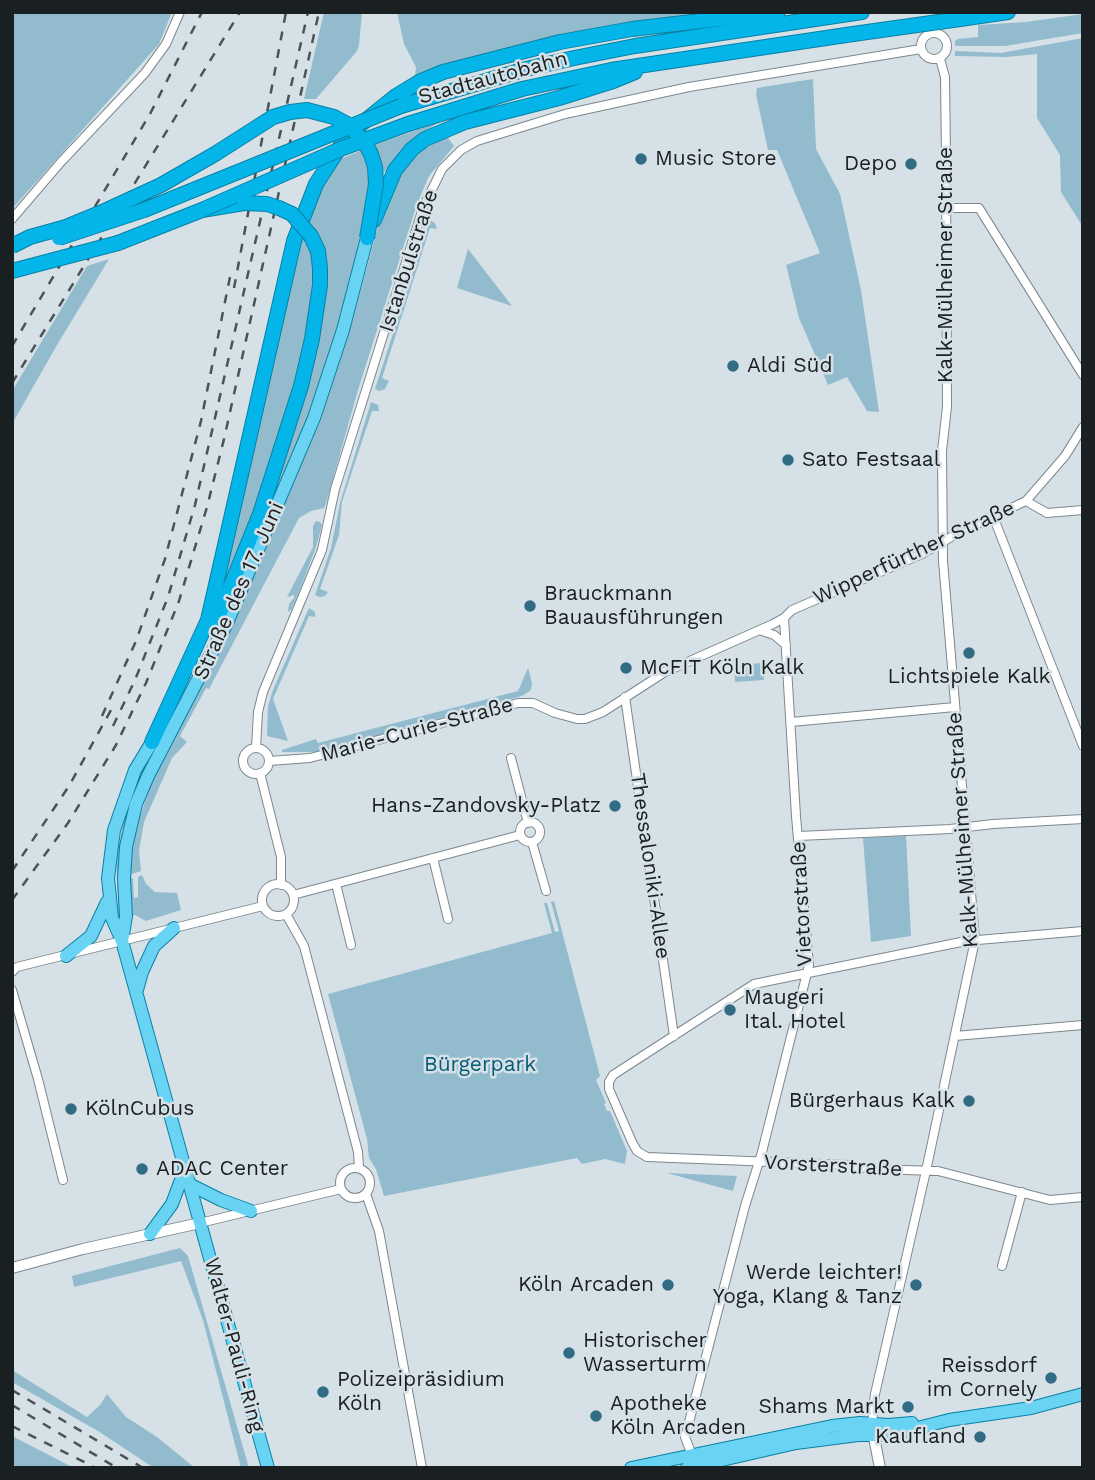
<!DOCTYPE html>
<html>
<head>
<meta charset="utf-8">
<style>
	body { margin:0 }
	#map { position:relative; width:1095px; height:1480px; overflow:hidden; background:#d5e1e7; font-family:"Work Sans",sans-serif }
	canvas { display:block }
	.frame { position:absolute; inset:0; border:14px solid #1a1f21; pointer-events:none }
</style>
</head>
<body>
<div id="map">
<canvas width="1095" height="1480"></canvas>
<div class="frame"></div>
</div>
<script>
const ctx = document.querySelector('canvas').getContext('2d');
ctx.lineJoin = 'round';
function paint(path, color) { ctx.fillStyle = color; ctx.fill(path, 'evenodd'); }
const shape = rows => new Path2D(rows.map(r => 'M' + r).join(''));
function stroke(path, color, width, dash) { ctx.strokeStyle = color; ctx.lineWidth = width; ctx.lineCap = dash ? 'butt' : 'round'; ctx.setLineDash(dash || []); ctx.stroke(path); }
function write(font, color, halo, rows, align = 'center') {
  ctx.font = font + ' "Work Sans",sans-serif'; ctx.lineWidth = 5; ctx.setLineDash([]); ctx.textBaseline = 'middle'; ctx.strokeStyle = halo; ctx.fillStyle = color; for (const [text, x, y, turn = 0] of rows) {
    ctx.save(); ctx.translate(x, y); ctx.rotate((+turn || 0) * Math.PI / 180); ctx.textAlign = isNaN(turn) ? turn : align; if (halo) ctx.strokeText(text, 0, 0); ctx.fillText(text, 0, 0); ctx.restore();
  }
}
const green = shape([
	[12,12,172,12,159,44,12,209],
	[324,12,362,12,359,45,357,51,316,99,304,99],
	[397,12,729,12,415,77,416,67,404,44],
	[1083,14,1083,33,1005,46,955,46,955,41,958,39,978,37,978,25,1026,22],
	[1083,38,1083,227,1061,192,1060,155,1037,118,1037,54,1006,57,955,56,955,51,1001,53],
	[813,79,816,149,840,194,861,290,879,412,867,411,847,377,828,385,799,318,786,265,820,253,777,150,768,150,756,94,757,88],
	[437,123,403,149,383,174,374,145],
	[446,135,454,146,429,176,417,204,358,390,326,503,324,508,311,511,299,518,209,689,206,688,180,736,187,742,172,758,144,822,139,851,141,871,129,875,135,831,153,778,232,626,320,422,353,319,380,219,398,177,417,154],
	[362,150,369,172,370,184,362,240,330,356,309,416,224,622,133,802,122,918,119,918,116,864,122,829,129,802,141,773,187,688,220,621,327,283,326,251,319,234,306,217,333,162],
	[430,220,435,223,437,229,430,228,382,378,389,381,385,389,379,391,375,389],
	[301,233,312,255,314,266,307,338,274,462,221,593],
	[468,249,512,306,457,288],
	[109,259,57,345,12,424,12,391,87,266],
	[371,402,378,405,379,411,372,411,342,502,339,535,320,589,328,592,325,596,320,597,315,595,331,548,340,503],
	[316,521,320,522,322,525,316,547,299,592,291,610,288,612,289,604,294,598,294,595,287,597,313,547,313,526],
	[309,608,315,612,315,617,309,616,273,699,288,741,267,736,268,706,273,690],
	[763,663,764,680,735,682,734,665],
	[528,668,532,683,531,690,522,696,316,752,282,752,282,750,316,739,318,743,518,691],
	[906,836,911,936,871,942,863,838],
	[142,875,146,884,155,892,177,893,181,910,146,921,135,915,131,915,129,879,133,878,134,898,138,897,138,877],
	[554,901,600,1076,596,1080,606,1103,604,1104,607,1111,610,1111,627,1151,625,1164,605,1159,582,1164,577,1158,384,1196,376,1169,369,1158,367,1139,328,994,552,933,544,903,547,903,555,932,559,931,551,902],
	[667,1173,737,1176,733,1191],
	[180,1248,188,1256,249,1468,241,1468,203,1320,181,1261,74,1287,72,1276],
	[12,1370,87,1417,100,1405,107,1394,126,1417,157,1437,195,1468,154,1468,98,1431,12,1382],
	[12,1436,74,1468,12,1468]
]);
const street = shape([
	'921 46a13 13 0 1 1 26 0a13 13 0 1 1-26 0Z',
	[944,208,979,208,1083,375],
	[12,219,61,162,145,73,166,44,180,12],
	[1026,501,1047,513,1083,510],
	[993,516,1083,746],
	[759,630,774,635,786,645],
	[625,697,674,1036],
	[791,722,955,707],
	[256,748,258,712,263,692,322,550,335,489,423,208,442,169,461,150,477,141,565,114,689,87,921,49],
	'243 761a13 13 0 1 1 26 0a13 13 0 1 1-26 0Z',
	[511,758,528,823],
	[269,761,310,758,518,703,533,703,555,713,577,719,585,719,603,712,665,672,773,624,784,618,792,610,922,554,958,533,1026,501,1065,456,1083,427],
	[260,773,281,857,281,885],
	'520 832a10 10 0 1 1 20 0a10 10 0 1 1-20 0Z',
	[799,836,950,829,993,824,1083,819],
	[532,842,546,891],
	[433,858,448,919],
	[336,884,351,945],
	'262 900a16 16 0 1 1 32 0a16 16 0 1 1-32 0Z',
	[293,895,520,835],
	[286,914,304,946,358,1152,359,1168],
	[1083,931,966,941,754,984,613,1075,609,1082,609,1089,632,1142,637,1151,647,1157,849,1165,871,1169,938,1171,1050,1200,1083,1197],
	[12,972,17,967,25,965,263,906],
	[12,990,38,1079,63,1180],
	[955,1036,1083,1025],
	'340 1183a15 15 0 1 1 30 0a15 15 0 1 1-30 0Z',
	[366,1194,379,1231,422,1468],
	[200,1223,341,1189],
	[1002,1266,1022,1192],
	[872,1424,875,1394,926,1171,975,940,943,561,942,451,947,407,946,157,945,77,940,59],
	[693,1458,685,1437,687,1430,745,1206,762,1152,809,965,796,816,784,618]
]);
const secondary = shape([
	[12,1268,83,1249,200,1223],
	[872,1427,880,1468]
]);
const primary = shape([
	[152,742,135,770,114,830,108,878,112,918,122,941,268,1468],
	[122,941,126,916,124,879,126,847,136,804,148,776,227,623,314,418,343,330,367,238],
	[66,956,91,936,107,902],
	[137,990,142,972,154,946,174,928],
	[189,1184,221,1200,251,1211],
	[150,1234,172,1204,185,1169],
	[631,1468,832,1426,860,1423,888,1425,912,1423],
	[687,1468,796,1443,858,1435,890,1435,949,1420,1031,1408,1083,1394]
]);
const highway = shape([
	[960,19,1008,12],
	[401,106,526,69,574,58,635,46,862,12],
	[408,124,522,89,611,70,853,34],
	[374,220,395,170,412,149,425,139,465,122,559,98,613,81,635,72],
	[118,243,202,210,244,203],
	[214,627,260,514,301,386,312,339,320,285,320,268,318,251,311,236],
	[152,742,208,620,294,241,316,184,340,147,360,125,396,96,419,82,443,72,560,42,632,29,778,12]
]);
const rail = shape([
	[234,288,286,12],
	[12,346,150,114,202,12],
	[12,383,240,12],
	[102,716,136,641,165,559,201,421,230,277],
	[113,726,135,680,168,597,195,505,308,12],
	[12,871,69,786,111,710],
	[12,900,68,823,116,745,146,683,179,601,207,507,224,439,319,12],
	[12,1390,143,1468],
	[12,1405,117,1468],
	[12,1426,96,1468]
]);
const highwayBridge = shape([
	[853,34,960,19],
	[244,203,267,204,279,208,292,214,311,236],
	[202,210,343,148,408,124],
	[59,238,144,210,401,106],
	[12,246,30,237,66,227,100,213,161,185,215,154,273,117,290,112,307,110,334,117,347,124,364,141,371,154,375,167,376,184,367,238],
	[12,271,118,243]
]);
const markers = [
	[641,159,7,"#316c84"],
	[911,164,7,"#316c84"],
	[733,366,7,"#316c84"],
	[788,460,7,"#316c84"],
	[530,606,7,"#316c84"],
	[969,653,7,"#316c84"],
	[626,668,7,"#316c84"],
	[615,806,7,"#316c84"],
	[730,1010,7,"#316c84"],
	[969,1101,7,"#316c84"],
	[71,1109,7,"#316c84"],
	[142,1169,7,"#316c84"],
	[668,1285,7,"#316c84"],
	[916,1285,7,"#316c84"],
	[569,1353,7,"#316c84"],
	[1051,1378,7,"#316c84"],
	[323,1392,7,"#316c84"],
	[908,1407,7,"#316c84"],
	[596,1416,7,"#316c84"],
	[980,1437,7,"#316c84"]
];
const streetNames = [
	["Stadtautobahn",493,78,-15],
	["Istanbulstraße",409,261,-72],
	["Kalk-Mülheimer Straße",946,265,-90],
	["Wipperfürther Straße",914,553,-25],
	["Straße des 17. Juni",239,591,-66],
	["Marie-Curie-Straße",417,730,-15],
	["Kalk-Mülheimer Straße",963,830,-94],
	["Thessaloniki-Allee",650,866,82],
	["Vietorstraße",802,904,-93],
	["Vorsterstraße",833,1166,3],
	["Walter-Pauli-Ring",234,1345,75]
];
const poiNames = [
	["Music Store",655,159],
	["Depo",897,164,"right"],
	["Aldi Süd",747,366],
	["Sato Festsaal",802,460],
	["Brauckmann",544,594],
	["Bauausführungen",544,618],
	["McFIT Köln Kalk",640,668],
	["Lichtspiele Kalk",969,677,"center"],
	["Hans-Zandovsky-Platz",601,806,"right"],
	["Maugeri",744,998],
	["Ital. Hotel",744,1022],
	["Bürgerhaus Kalk",955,1101,"right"],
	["KölnCubus",85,1109],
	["ADAC Center",156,1169],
	["Werde leichter!",902,1273,"right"],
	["Yoga, Klang & Tanz",902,1297,"right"],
	["Köln Arcaden",654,1285,"right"],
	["Historischer",583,1341],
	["Wasserturm",583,1365],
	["Reissdorf",1037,1366,"right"],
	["im Cornely",1037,1390,"right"],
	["Polizeipräsidium",337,1380],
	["Köln",337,1404],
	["Apotheke",610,1404],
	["Köln Arcaden",610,1428],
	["Shams Markt",894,1407,"right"],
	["Kaufland",966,1437,"right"]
];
const parkNames = [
	["Bürgerpark",480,1065]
];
paint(green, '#92bbce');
stroke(street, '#7c888d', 10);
stroke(secondary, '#7c888d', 12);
stroke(primary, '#0b80a3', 14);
stroke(highway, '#0b80a3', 16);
stroke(street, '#fff', 8);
stroke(secondary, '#fff', 10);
stroke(primary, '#68d3f2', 12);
stroke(highway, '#03b5e9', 14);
stroke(rail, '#4c5356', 2.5, [9, 9]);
stroke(highwayBridge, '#0b80a3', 16, []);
stroke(highwayBridge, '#03b5e9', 14);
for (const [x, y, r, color] of markers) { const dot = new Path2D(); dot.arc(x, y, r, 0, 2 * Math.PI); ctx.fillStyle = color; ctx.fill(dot); stroke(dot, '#d5e1e7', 2.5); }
write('21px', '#1a1f21', '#d5e1e7', streetNames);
write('21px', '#1a1f21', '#d5e1e7', poiNames, 'left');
write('21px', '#085b77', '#d5e1e7', parkNames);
</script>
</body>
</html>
